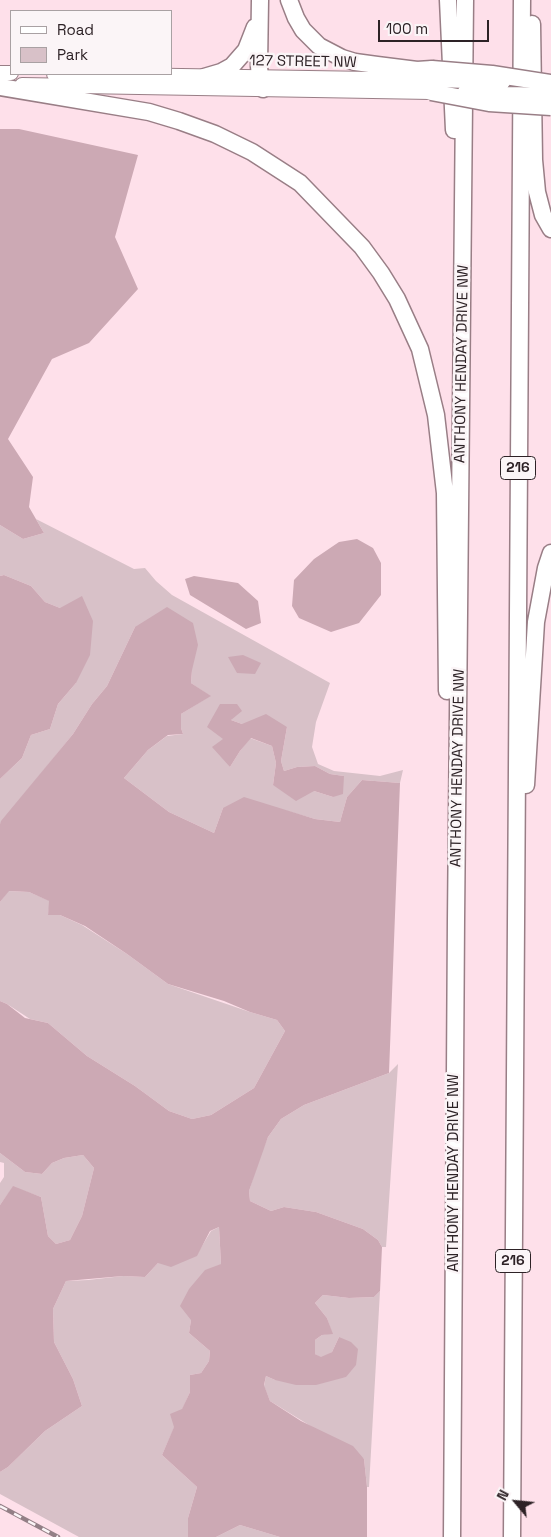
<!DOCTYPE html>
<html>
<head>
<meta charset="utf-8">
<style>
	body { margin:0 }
	#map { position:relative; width:551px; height:1537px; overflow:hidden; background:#fee0ea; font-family:"Space Grotesk",sans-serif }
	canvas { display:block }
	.legend { position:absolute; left:10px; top:10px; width:162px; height:65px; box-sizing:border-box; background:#fbf5f7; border:1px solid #a9a1a3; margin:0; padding:6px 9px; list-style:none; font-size:15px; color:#2d2226 }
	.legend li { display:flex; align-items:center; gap:10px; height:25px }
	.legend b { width:25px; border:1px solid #a9a1a3 }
	.north { position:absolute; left:491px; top:1477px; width:50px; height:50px; -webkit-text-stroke:4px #fbf5f7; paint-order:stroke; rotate:298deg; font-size:14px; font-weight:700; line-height:20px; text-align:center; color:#2d2226 }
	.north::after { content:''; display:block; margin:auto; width:18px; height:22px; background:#2d2226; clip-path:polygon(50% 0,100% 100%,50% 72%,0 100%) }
	.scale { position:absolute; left:378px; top:20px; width:111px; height:22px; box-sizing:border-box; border:2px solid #2d2226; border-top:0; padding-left:6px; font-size:15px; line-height:18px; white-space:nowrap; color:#2d2226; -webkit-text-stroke:4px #fbf5f7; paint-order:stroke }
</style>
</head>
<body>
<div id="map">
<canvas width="551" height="1537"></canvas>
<ul class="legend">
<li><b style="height:6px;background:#fff"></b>Road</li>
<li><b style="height:14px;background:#d8c1c8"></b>Park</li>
</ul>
<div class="north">N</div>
<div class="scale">100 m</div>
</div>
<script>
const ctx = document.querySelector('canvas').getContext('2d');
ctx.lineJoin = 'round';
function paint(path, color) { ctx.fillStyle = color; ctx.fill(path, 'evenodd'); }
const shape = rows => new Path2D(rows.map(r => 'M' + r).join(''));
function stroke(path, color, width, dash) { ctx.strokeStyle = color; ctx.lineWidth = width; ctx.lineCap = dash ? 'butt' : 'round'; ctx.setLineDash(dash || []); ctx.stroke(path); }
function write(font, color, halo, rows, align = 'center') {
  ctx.font = font + ' "Space Grotesk",sans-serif'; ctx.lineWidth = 5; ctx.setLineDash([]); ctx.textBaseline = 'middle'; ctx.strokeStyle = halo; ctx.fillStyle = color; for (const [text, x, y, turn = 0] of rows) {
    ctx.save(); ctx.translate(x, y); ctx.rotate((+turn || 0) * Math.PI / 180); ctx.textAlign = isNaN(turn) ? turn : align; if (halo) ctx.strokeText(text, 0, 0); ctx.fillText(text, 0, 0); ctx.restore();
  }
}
const green = shape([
	[36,519,134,569,145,568,156,581,172,595,330,683,316,722,312,747,318,764,334,771,380,776,403,770,400,783,362,780,347,797,340,822,315,819,284,810,223,808,214,833,169,812,124,778,148,750,167,736,183,734,181,728,181,714,210,696,191,683,192,670,135,627,107,686,92,704,73,734,0,824,0,779,22,758,31,735,50,729,58,704,76,683,60,608,45,602,31,586,4,575,0,576,0,525,23,539,44,533],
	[237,704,231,720,242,724,287,727,281,761,284,771,297,767,315,766,330,774,344,776,333,797,314,791,273,785,276,763,272,746,250,738,240,751,230,767,223,739],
	[8,891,29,892,50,901,48,915,60,915,82,925,127,954,168,984,250,1012,277,1020,285,1031,254,1088,211,1115,192,1119,169,1111,135,1086,87,1056,48,1023,30,1019,7,1004,0,1001,0,902],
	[398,1064,386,1247,382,1247,378,1240,363,1229,316,1212,284,1207,271,1211,250,1201,249,1191,259,1159,268,1137,281,1119,304,1105,389,1073],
	[0,1153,25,1172,42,1174,52,1163,64,1158,83,1155,94,1168,82,1216,70,1240,56,1244,48,1236,41,1197,13,1187,0,1205,0,1183,4,1177,4,1163,0,1162],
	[219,1227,221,1264,191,1320,189,1333,210,1351,209,1361,201,1373,190,1375,190,1392,162,1455,197,1487,188,1518,188,1537,79,1537,0,1494,0,1472,8,1467,45,1431,82,1406,73,1379,54,1342,53,1309,66,1281,88,1280,123,1276,145,1277,158,1263,196,1256,211,1231],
	[380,1291,369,1487,367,1487,364,1459,270,1401,264,1386,266,1376,275,1380,346,1377,339,1337,332,1352,321,1358,315,1354,315,1340,322,1335,332,1333,327,1318,315,1303,323,1295,349,1298,374,1297],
	[240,1525,280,1537,216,1537]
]);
const forest = shape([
	[0,129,19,129,138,155,115,237,138,289,89,343,52,359,8,439,33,477,29,507,44,533,23,539,0,525],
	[357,539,373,548,381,563,381,595,359,623,331,632,299,618,292,606,294,580,314,559,339,542],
	[4,575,31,586,45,602,60,608,82,596,93,621,90,655,76,683,58,704,50,729,31,735,22,758,0,779,0,576],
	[194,576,238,583,258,601,261,623,246,629,190,595,185,579],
	[167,607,193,623,198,645,192,670,191,683,211,696,181,714,181,728,183,734,168,735,148,750,124,778,169,812,214,833,223,808,244,797,315,819,340,822,347,797,362,780,400,783,389,1073,304,1105,281,1119,268,1137,249,1191,250,1201,271,1211,284,1207,316,1212,363,1229,378,1240,382,1247,380,1291,374,1297,349,1298,323,1295,315,1303,327,1318,333,1334,322,1335,315,1340,315,1354,321,1357,332,1352,339,1337,351,1342,358,1349,356,1365,346,1377,316,1385,296,1385,275,1380,266,1376,264,1385,270,1401,301,1421,353,1446,364,1459,367,1487,367,1537,280,1537,240,1525,216,1537,188,1537,188,1518,197,1487,162,1455,174,1427,170,1414,182,1409,190,1392,190,1375,201,1373,209,1361,210,1351,189,1333,191,1320,180,1306,189,1289,205,1270,221,1264,219,1227,210,1231,197,1256,171,1267,158,1263,145,1277,123,1276,66,1281,53,1309,54,1342,73,1379,82,1406,45,1431,8,1467,0,1472,0,1205,13,1186,41,1197,48,1236,56,1244,70,1240,82,1216,94,1168,83,1155,64,1158,52,1163,42,1174,25,1172,0,1153,0,1001,7,1004,25,1018,48,1023,87,1056,135,1086,169,1111,192,1119,211,1115,254,1088,285,1031,277,1020,250,1012,224,1001,168,984,127,954,85,926,60,915,48,915,49,901,29,892,9,891,0,902,0,824,1,821,73,734,92,704,107,686,135,627],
	[243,655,261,663,255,674,237,673,228,657],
	[220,704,237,704,242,711,231,720,242,724,266,714,287,727,281,761,284,771,297,767,315,766,330,774,344,776,343,794,333,797,314,791,296,801,273,785,276,763,272,746,251,738,240,751,230,767,212,747,223,739,207,727]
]);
const major = shape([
	[0,73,11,73],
	[54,74,436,80],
	[22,85,431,92]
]);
const highway = shape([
	[260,0,259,66,260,78,263,89],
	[289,0,296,18,303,30,319,46,342,58,355,62,377,65,417,70,432,69],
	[448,0,454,130],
	[532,24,534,160,537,192,543,215,551,229],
	[204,77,221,72,232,66,246,50,255,27],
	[0,87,149,112,179,121,215,134,252,152,300,183,362,247,381,273,397,299,420,349,436,415,445,493,447,691],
	[526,785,536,622,546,568,551,553],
	[452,1537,456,919,465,0],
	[512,1537,522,0]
]);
const rail = shape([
	[0,1506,58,1537]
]);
const majorBridge = shape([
	[436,80,503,82],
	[464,93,551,95]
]);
const highwayBridge = shape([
	[432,69,492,74,551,83],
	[431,92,489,103,551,107]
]);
const shields = [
	[518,468,35],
	[513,1261,35]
];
const shieldNames = [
	["216",518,468],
	["216",513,1261]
];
const streetNames = [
	["127 STREET NW",303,62,1],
	["ANTHONY HENDAY DRIVE NW",462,364,-89],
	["ANTHONY HENDAY DRIVE NW",458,768,-89],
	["ANTHONY HENDAY DRIVE NW",454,1173,-90]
];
paint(green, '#d8c1c8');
paint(forest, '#cca9b4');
stroke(major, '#997e86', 16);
stroke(highway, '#997e86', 19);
stroke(major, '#fff', 14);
stroke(highway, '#fff', 16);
stroke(rail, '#937f86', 4.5);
stroke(rail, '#fbf5f7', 2.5, [8]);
stroke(majorBridge, '#997e86', 16, []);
stroke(highwayBridge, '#997e86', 19, []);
stroke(majorBridge, '#fff', 14);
stroke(highwayBridge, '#fff', 16);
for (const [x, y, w] of shields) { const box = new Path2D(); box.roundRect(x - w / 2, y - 11.5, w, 23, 4); ctx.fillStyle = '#fbf5f7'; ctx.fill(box); stroke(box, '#2d2226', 1); }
write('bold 14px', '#2d2226', null, shieldNames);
write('15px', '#2d2226', '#fbf5f7', streetNames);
</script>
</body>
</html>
